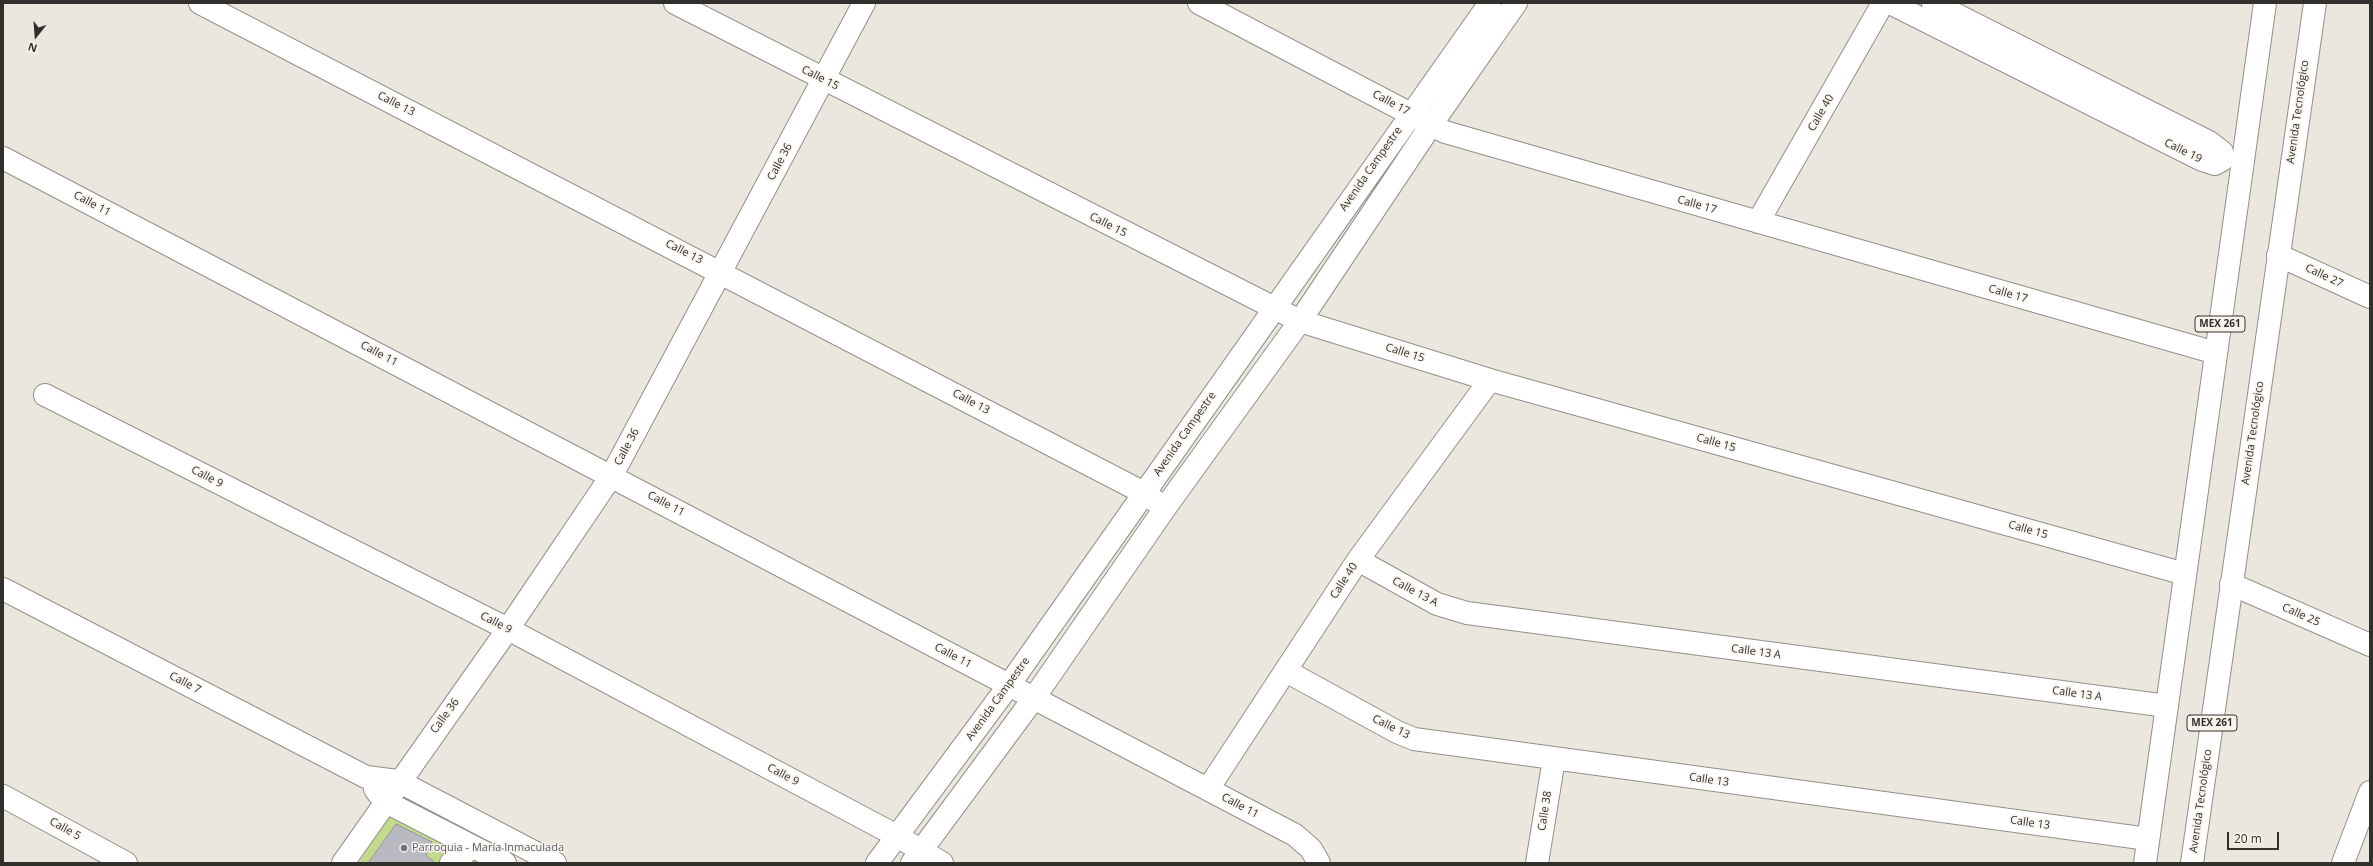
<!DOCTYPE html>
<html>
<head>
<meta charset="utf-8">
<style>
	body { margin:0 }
	#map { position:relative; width:2373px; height:866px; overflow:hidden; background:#ebe6de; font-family:"Open Sans",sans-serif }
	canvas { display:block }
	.frame { position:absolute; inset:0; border:4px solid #32302d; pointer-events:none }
	.north { position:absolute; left:16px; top:16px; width:40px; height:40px; -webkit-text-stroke:3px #f8f3ec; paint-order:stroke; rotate:197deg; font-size:11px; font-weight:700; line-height:16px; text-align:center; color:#32302d }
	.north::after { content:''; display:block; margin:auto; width:14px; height:18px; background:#32302d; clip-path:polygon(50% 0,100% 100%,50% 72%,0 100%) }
	.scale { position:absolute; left:2227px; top:832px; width:52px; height:18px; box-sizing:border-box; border:2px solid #32302d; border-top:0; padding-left:5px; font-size:12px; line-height:14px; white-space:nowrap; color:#32302d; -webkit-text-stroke:3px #f8f3ec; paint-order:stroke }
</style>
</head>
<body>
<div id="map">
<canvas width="2373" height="866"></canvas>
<div class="frame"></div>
<div class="north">N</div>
<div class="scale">20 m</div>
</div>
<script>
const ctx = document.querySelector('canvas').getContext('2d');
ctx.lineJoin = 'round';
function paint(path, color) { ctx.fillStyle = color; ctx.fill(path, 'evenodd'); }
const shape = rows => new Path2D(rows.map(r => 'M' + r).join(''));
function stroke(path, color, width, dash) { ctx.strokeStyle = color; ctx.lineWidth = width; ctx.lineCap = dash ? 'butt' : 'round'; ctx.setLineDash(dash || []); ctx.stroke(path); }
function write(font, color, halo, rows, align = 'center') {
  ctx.font = font + ' "Open Sans",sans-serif'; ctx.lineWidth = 3; ctx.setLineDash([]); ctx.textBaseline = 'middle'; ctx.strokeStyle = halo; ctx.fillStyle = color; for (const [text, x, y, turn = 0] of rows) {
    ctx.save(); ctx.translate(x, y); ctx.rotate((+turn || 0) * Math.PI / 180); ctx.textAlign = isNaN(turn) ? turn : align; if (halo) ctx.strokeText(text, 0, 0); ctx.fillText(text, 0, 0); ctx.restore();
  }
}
const green = shape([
	[393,811,492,863,358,863]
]);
const building = shape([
	[396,824,432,842,426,855,435,863,368,863,396,824]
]);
const minor = shape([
	[200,3,1144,493,1165,508],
	[675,3,1300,321,1490,380,2185,574],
	[1199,3,1445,132,2216,353],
	[1890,3,2200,159,2215,164,2222,160,2222,152,2209,142,1933,3],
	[3,158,1295,835,1311,849,1319,863],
	[1758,222,1883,3],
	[2278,255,2370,297],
	[45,395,508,629,897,836,942,863],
	[1358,560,1437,604,1467,613,2167,706],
	[2231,584,2370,645],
	[3,589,366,777,398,781,555,863],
	[1286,671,1397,732,1414,739,2148,839],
	[375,789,384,801,505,863],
	[1208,789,1358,560,1490,380],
	[3,796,126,863],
	[343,863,508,629,612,475,864,3],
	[451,863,465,853],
	[877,863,1009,685,1490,3],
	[912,863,1034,698,1165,508,1300,321,1431,125,1516,3],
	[1537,863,1554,759],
	[2343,863,2370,792]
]);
const major = shape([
	[2145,863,2265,3],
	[2192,863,2315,3]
]);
const markers = [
	[404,848,4,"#6b7280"]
];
const shields = [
	[2220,324,50],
	[2212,723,50]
];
const shieldNames = [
	["MEX 261",2220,324],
	["MEX 261",2212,723]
];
const streetNames = [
	["Calle 15",820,78,27],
	["Calle 17",1391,103,28],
	["Calle 13",396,104,27],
	["Avenida Tecnológico",2298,112,-82],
	["Calle 40",1821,113,-60],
	["Calle 19",2183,151,26],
	["Calle 36",780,162,-62],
	["Avenida Campestre",1371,169,-55],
	["Calle 11",92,204,28],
	["Calle 17",1697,205,16],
	["Calle 15",1108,225,27],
	["Calle 13",684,252,27],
	["Calle 27",2324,276,25],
	["Calle 17",2008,294,16],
	["Calle 15",1405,353,17],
	["Calle 11",379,354,28],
	["Calle 13",971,402,28],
	["Avenida Tecnológico",2253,433,-82],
	["Avenida Campestre",1185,434,-55],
	["Calle 15",1716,443,16],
	["Calle 36",627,447,-62],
	["Calle 9",207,477,27],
	["Calle 11",666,504,28],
	["Calle 15",2028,530,16],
	["Calle 40",1344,581,-57],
	["Calle 13 A",1415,592,28],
	["Calle 25",2301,615,24],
	["Calle 9",496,623,27],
	["Calle 13 A",1756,652,8],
	["Calle 11",953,656,28],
	["Calle 7",185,683,27],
	["Calle 13 A",2077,694,8],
	["Avenida Campestre",998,699,-54],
	["Calle 36",445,716,-54],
	["Calle 13",1391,727,26],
	["Calle 9",783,775,28],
	["Calle 13",1709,780,8],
	["Avenida Tecnológico",2201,801,-82],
	["Calle 11",1240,806,28],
	["Calle 38",1545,811,-81],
	["Calle 13",2030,823,8],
	["Calle 5",65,829,29]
];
const worshipNames = [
	["Parroquia - María Inmaculada",412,848]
];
paint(green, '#c3da8d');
paint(building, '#b9b9c1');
stroke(building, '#96969e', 1);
stroke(minor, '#949089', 24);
stroke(major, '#949089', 24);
stroke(minor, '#fff', 22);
stroke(major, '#fff', 22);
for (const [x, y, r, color] of markers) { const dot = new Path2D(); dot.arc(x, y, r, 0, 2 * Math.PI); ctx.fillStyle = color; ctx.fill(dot); stroke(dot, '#f8f3ec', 1.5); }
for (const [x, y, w] of shields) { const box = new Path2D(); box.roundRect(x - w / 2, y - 8, w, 16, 3); ctx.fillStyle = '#f8f3ec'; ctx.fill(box); stroke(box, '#32302d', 1); }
write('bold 10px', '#32302d', null, shieldNames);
write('11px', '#32302d', '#f8f3ec', streetNames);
write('11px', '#5b616d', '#f8f3ec', worshipNames, 'left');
</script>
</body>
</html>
